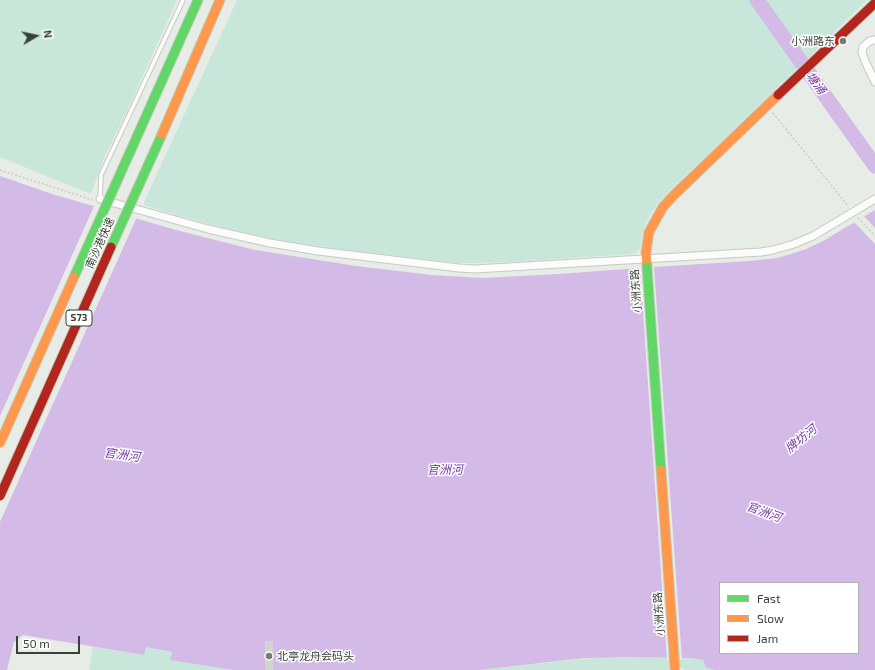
<!DOCTYPE html>
<html>
<head>
<meta charset="utf-8">
<style>
	body { margin:0 }
	#map { position:relative; width:875px; height:670px; overflow:hidden; background:#e7ede6; font-family:"Exo 2",sans-serif }
	canvas { display:block }
	.legend { position:absolute; left:719px; top:582px; width:140px; height:72px; box-sizing:border-box; background:#fff; border:1px solid #afb3ae; margin:0; padding:5px 7px; list-style:none; font-size:12px; color:#374134 }
	.legend li { display:flex; align-items:center; gap:8px; height:20px }
	.legend b { width:20px; border:1px solid #afb3ae }
	.north { position:absolute; left:16px; top:16px; width:40px; height:40px; -webkit-text-stroke:3px #fff; paint-order:stroke; rotate:81deg; font-size:11px; font-weight:700; line-height:16px; text-align:center; color:#374134 }
	.north::after { content:''; display:block; margin:auto; width:14px; height:18px; background:#374134; clip-path:polygon(50% 0,100% 100%,50% 72%,0 100%) }
	.scale { position:absolute; left:16px; top:636px; width:64px; height:18px; box-sizing:border-box; border:2px solid #374134; border-top:0; padding-left:5px; font-size:12px; line-height:14px; white-space:nowrap; color:#374134; -webkit-text-stroke:3px #fff; paint-order:stroke }
</style>
</head>
<body>
<div id="map">
<canvas width="875" height="670"></canvas>
<ul class="legend">
<li><b style="height:5px;background:#63d668"></b>Fast</li>
<li><b style="height:5px;background:#ff974d"></b>Slow</li>
<li><b style="height:5px;background:#b3261e"></b>Jam</li>
</ul>
<div class="north">N</div>
<div class="scale">50 m</div>
</div>
<script>
const ctx = document.querySelector('canvas').getContext('2d');
ctx.lineJoin = 'round';
function paint(path, color) { ctx.fillStyle = color; ctx.fill(path, 'evenodd'); }
const shape = rows => new Path2D(rows.map(r => 'M' + r).join(''));
function stroke(path, color, width, dash) { ctx.strokeStyle = color; ctx.lineWidth = width; ctx.lineCap = dash ? 'butt' : 'round'; ctx.setLineDash(dash || []); ctx.stroke(path); }
function write(font, color, halo, rows, align = 'center') {
  ctx.font = font + ' "Exo 2","Noto Sans SC",sans-serif'; ctx.lineWidth = 3; ctx.setLineDash([]); ctx.textBaseline = 'middle'; ctx.strokeStyle = halo; ctx.fillStyle = color; for (const [text, x, y, turn = 0] of rows) {
    ctx.save(); ctx.translate(x, y); ctx.rotate((+turn || 0) * Math.PI / 180); ctx.textAlign = isNaN(turn) ? turn : align; if (halo) ctx.strokeText(text, 0, 0); ctx.fillText(text, 0, 0); ctx.restore();
  }
}
const green = shape([
	[0,0,177,0,127,111,105,156,91,194,0,157],
	[237,0,867,0,809,57,668,192,655,207,646,223,643,231,640,248,637,252,633,254,511,262,472,263,458,263,331,248,285,241,233,230,180,216,144,205,144,202],
	[93,647,144,655,145,647,172,652,171,660,233,670,89,670],
	[602,657,691,658,703,660,706,668,716,670,684,670,682,668,666,670,479,670]
]);
const water = shape([
	[0,176,52,194,176,230,255,250,356,266,407,272,431,275,483,278,559,274,640,268,749,261,777,258,791,254,806,249,823,241,875,210,875,670,716,670,706,668,703,660,691,658,624,657,584,658,479,670,233,670,170,660,172,652,146,647,144,655,23,635,14,642,7,670,0,670],
	[720,583,858,583,858,653,720,653]
]);
const pier = shape([
	[95,204,137,217,0,522,0,416],
	[863,215,875,228,875,244,854,222],
	[654,267,682,660,667,660,640,268]
]);
const river = shape([
	[757,0,875,166]
]);
const building = shape([
	[265,641,273,641,273,670,265,670]
]);
const path = shape([
	[773,113,848,206],
	[0,170,93,200],
	[858,218,875,236]
]);
const lane = shape([
	[100,199,101,175,183,0]
]);
const street = shape([
	[875,40,870,41,865,45,863,47,862,52,865,61,875,82],
	[100,199,208,229,270,243,318,251,459,268,475,269,761,252,773,250,794,244,813,236,875,199]
]);
const fast = shape([
	[139,132,198,0]
]);
const slow = shape([
	[159,141,220,0],
	[647,267,646,252,649,232,663,207,673,196,778,95]
]);
const jam = shape([
	[778,95,875,3]
]);
const fastBridge = shape([
	[111,247,159,141],
	[647,267,661,470],
	[74,277,139,132]
]);
const slowBridge = shape([
	[0,443,74,277],
	[661,470,675,669]
]);
const jamBridge = shape([
	[0,496,111,247]
]);
const markers = [
	[843,41,4,"#757d72"],
	[269,656,4,"#757d72"]
];
const shields = [
	[79,318,26]
];
const shieldNames = [
	["S73",79,318]
];
const poiNames = [
	["小洲路东",835,41],
	["北亭龙舟会码头",277,656,"left"]
];
const streetNames = [
	["南沙港快速",100,243,-66],
	["小洲东路",636,291,-94],
	["小洲东路",659,614,-94]
];
const waterNames = [
	["塘涌",816,83,55],
	["牌坊河",801,439,-39],
	["官洲河",122,455,8],
	["官洲河",445,470,-1],
	["官洲河",764,512,20]
];
paint(green, '#c8e6d9');
paint(water, '#d3bae7');
paint(pier, '#e7ede6');
stroke(river, '#d3bae7', 15);
paint(building, '#d0d6cf');
stroke(lane, '#c5cbc3', 5.5);
stroke(street, '#c5cbc3', 9);
stroke(fast, '#c2cec1', 11);
stroke(slow, '#c2cec1', 11);
stroke(jam, '#c2cec1', 11);
stroke(path, '#c7ccc6', 1.5, [2, 2]);
stroke(lane, '#fbfcfb', 3.5);
stroke(street, '#fbfcfb', 7);
stroke(fast, '#63d668', 9);
stroke(slow, '#ff974d', 9);
stroke(jam, '#b3261e', 9);
stroke(fastBridge, '#c2cec1', 11, []);
stroke(slowBridge, '#c2cec1', 11, []);
stroke(jamBridge, '#c2cec1', 11, []);
stroke(fastBridge, '#63d668', 9);
stroke(slowBridge, '#ff974d', 9);
stroke(jamBridge, '#b3261e', 9);
for (const [x, y, r, color] of markers) { const dot = new Path2D(); dot.arc(x, y, r, 0, 2 * Math.PI); ctx.fillStyle = color; ctx.fill(dot); stroke(dot, '#fff', 1.5); }
for (const [x, y, w] of shields) { const box = new Path2D(); box.roundRect(x - w / 2, y - 8, w, 16, 3); ctx.fillStyle = '#fff'; ctx.fill(box); stroke(box, '#374134', 1); }
write('bold 10px', '#374134', null, shieldNames);
write('11px', '#374134', '#fff', poiNames, 'right');
write('11px', '#374134', '#fff', streetNames);
write('italic 12px', '#7638a2', '#fff', waterNames);
</script>
</body>
</html>
